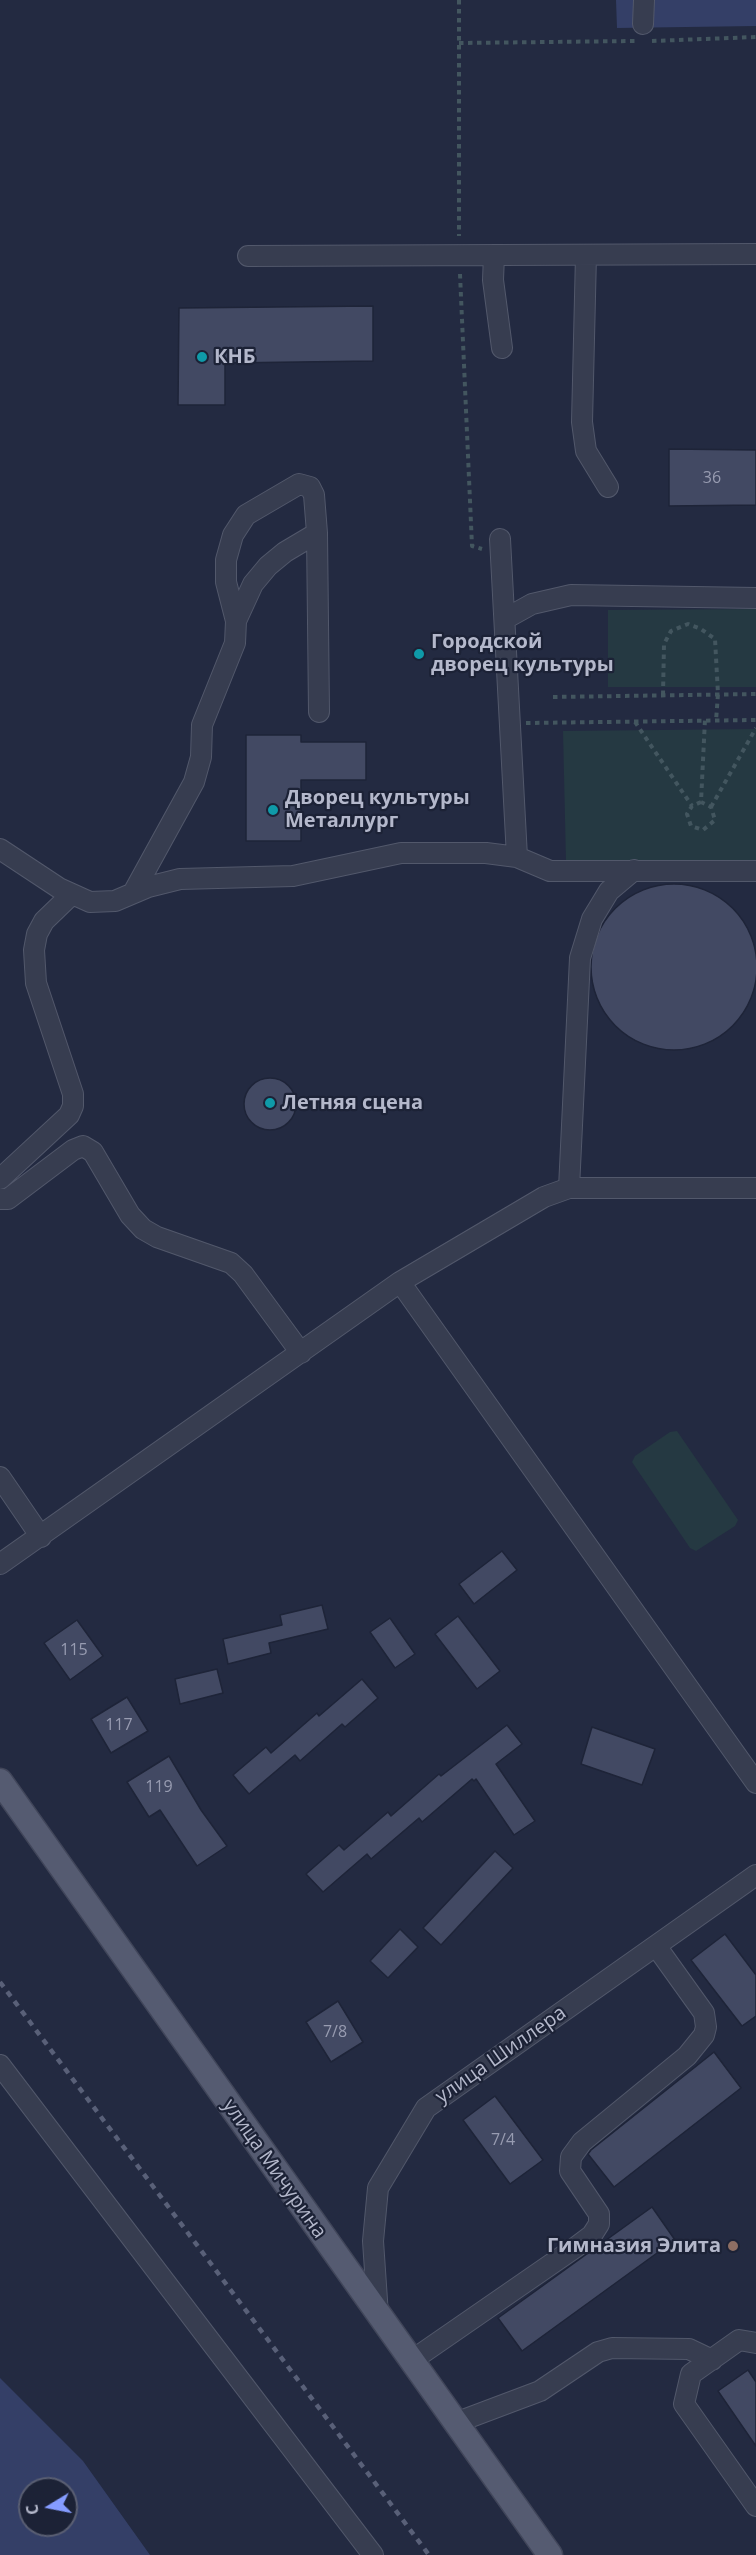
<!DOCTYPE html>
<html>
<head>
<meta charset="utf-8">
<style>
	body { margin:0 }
	#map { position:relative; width:756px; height:2555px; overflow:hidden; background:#232a41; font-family:"Open Sans",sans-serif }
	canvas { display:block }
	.north { position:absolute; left:18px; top:2477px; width:60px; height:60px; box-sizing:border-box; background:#1c2236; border:2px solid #595e72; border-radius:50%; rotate:260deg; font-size:16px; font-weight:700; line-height:24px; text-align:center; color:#b4b8cb }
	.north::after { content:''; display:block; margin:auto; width:21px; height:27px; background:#859cff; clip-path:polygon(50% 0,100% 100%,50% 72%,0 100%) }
</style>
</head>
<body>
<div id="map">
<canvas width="756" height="2555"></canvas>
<div class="north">С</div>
</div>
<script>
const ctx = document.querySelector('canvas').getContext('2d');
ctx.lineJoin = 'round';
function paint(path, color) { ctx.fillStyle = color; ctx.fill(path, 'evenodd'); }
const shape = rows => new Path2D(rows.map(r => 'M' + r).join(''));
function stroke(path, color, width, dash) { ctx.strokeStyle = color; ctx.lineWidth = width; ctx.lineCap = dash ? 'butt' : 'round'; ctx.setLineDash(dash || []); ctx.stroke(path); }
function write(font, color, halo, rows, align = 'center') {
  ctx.font = font + ' "Open Sans",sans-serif'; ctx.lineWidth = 4.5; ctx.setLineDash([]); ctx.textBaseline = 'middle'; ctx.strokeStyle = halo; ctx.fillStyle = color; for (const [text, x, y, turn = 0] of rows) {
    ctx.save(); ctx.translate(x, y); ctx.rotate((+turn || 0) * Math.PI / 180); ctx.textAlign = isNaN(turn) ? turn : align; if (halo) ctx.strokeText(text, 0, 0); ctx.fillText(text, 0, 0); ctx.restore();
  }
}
const green = shape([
	[756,609,756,687,608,687,608,610],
	[756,729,756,864,566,862,563,731],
	[677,1431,738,1520,735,1526,696,1551,690,1548,632,1462,635,1456,670,1432]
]);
const water = shape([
	[616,0,756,0,756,26,617,28],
	[0,2378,83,2461,150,2555,0,2555],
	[30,2489,66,2489,66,2525,30,2525]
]);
const building = shape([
	[373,306,373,361,225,363,225,405,178,405,179,308,373,306],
	[669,449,756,450,756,505,669,506,669,449],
	[246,735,301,735,301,742,366,742,366,780,301,780,301,841,246,841,246,735],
	'591 967a83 83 0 1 1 166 0a83 83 0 1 1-166 0Z',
	'244 1104a26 26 0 1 1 52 0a26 26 0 1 1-52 0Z',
	[502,1551,517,1570,474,1604,459,1584,502,1551],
	[322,1605,328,1629,269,1643,271,1653,228,1664,223,1639,282,1625,280,1615,322,1605],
	[458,1616,500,1671,477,1689,435,1634,458,1616],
	[390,1618,415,1654,395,1668,370,1632,390,1618],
	[77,1620,103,1656,70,1680,44,1643,77,1620],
	[217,1669,223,1693,180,1704,175,1679,217,1669],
	[362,1679,378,1698,345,1727,342,1724,300,1761,295,1755,249,1794,233,1775,266,1747,271,1753,317,1713,319,1716,362,1679],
	[127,1697,148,1731,111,1753,91,1719,127,1697],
	[507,1725,522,1744,496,1764,535,1821,514,1835,476,1779,474,1781,472,1779,422,1822,419,1818,371,1859,367,1854,323,1892,306,1874,339,1845,344,1850,388,1812,391,1816,439,1774,441,1776,507,1725],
	[592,1727,655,1749,642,1785,581,1764,592,1727],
	[169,1756,201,1810,227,1846,197,1866,160,1810,149,1817,127,1782,169,1756],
	[495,1851,513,1868,441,1945,423,1928,495,1851],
	[400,1929,418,1947,388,1978,370,1961,400,1929],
	[725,1934,756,1975,756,2016,742,2026,691,1960,725,1934],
	[338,2001,363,2042,331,2062,306,2022,338,2001],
	[714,2052,741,2088,614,2187,588,2154,591,2150,714,2052],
	[495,2096,543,2160,510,2184,463,2120,495,2096],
	[652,2207,675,2240,522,2351,498,2318,652,2207],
	[748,2370,756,2382,756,2446,718,2391,748,2370]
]);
const path = shape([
	[459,0,459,236],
	[652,41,756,37],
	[459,43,635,41],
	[460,274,472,546,482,549],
	[663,695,664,644,671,631,688,624,701,629,715,639,718,694,716,721],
	[553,697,756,694],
	[635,722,692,806],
	[526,723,756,720],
	[701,802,692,806,687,814,691,826,703,830,715,820,711,807,701,802,705,719],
	[711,807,756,728]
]);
const minor = shape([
	[643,24,644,0],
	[494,255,493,280,502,348],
	[586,255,582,422,586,451,608,487],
	[248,256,756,254],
	[500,539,517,857],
	[505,619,532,604,571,595,756,598],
	[236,621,253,584,268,566,285,552,317,533],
	[0,849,59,888,90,902,115,901,148,887,180,879,293,876,401,853,486,853,517,857,550,871,756,871],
	[133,893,194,782,201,757,202,725,235,643,236,621,226,582,226,560,233,535,246,515,299,484,310,487,314,495,317,533,319,712],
	[0,1179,69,1115,73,1106,73,1094,36,983,34,950,37,934,44,921,72,894],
	[569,1188,580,958,592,919,609,891,634,870],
	[0,1199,8,1199,73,1150,83,1146,93,1152,130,1215,143,1229,157,1237,231,1263,243,1274,301,1353],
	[400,1282,756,1783],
	[0,1477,41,1537],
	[0,1564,400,1282,544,1197,569,1188,756,1188],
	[0,2065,373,2555],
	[378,2315,373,2241,378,2188,426,2108,756,1875],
	[756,2343,739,2340,691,2374,684,2404,756,2506],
	[411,2361,576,2247,592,2235,599,2224,599,2214,570,2171,571,2157,582,2142,687,2056,704,2035,706,2027,704,2013,656,1946],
	[455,2423,540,2391,598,2352,612,2348,689,2349,712,2360]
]);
const major = shape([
	[0,1781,550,2555]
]);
const rail = shape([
	[0,1982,429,2555]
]);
const markers = [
	[202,357,6,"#0f9aa8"],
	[419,654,6,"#0f9aa8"],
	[273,810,6,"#0f9aa8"],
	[270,1103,6,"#0f9aa8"],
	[733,2246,6,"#8d6e63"]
];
const numberNames = [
	["36",712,478],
	["115",74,1650],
	["117",119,1725],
	["119",159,1787],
	["7/8",335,2032],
	["7/4",503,2140]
];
const poiNames = [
	["КНБ",214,357],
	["Городской",431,642],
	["дворец культуры",431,665],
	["Дворец культуры",285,798],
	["Металлург",285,821],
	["Летняя сцена",282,1103],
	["Гимназия Элита",721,2246,"right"]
];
const streetNames = [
	["улица Шиллера",501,2055,-35],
	["улица Мичурина",274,2169,55]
];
paint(green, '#253942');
paint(water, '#343f67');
paint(building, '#424963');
stroke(building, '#1e2438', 1.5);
stroke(minor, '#52586b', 22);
stroke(major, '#41465a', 27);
stroke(path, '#43565f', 4, [4.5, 4.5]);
stroke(minor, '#373d50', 20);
stroke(major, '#555b71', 24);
stroke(rail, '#596078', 4.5, [6, 6]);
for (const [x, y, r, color] of markers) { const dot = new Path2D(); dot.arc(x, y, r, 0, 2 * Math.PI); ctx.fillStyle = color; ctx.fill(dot); stroke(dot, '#1c2236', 2); }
write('16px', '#989cb1', null, numberNames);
write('bold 20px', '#b4b8cb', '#1c2236', poiNames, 'left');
write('20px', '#b4b8cb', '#1c2236', streetNames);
</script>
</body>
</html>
